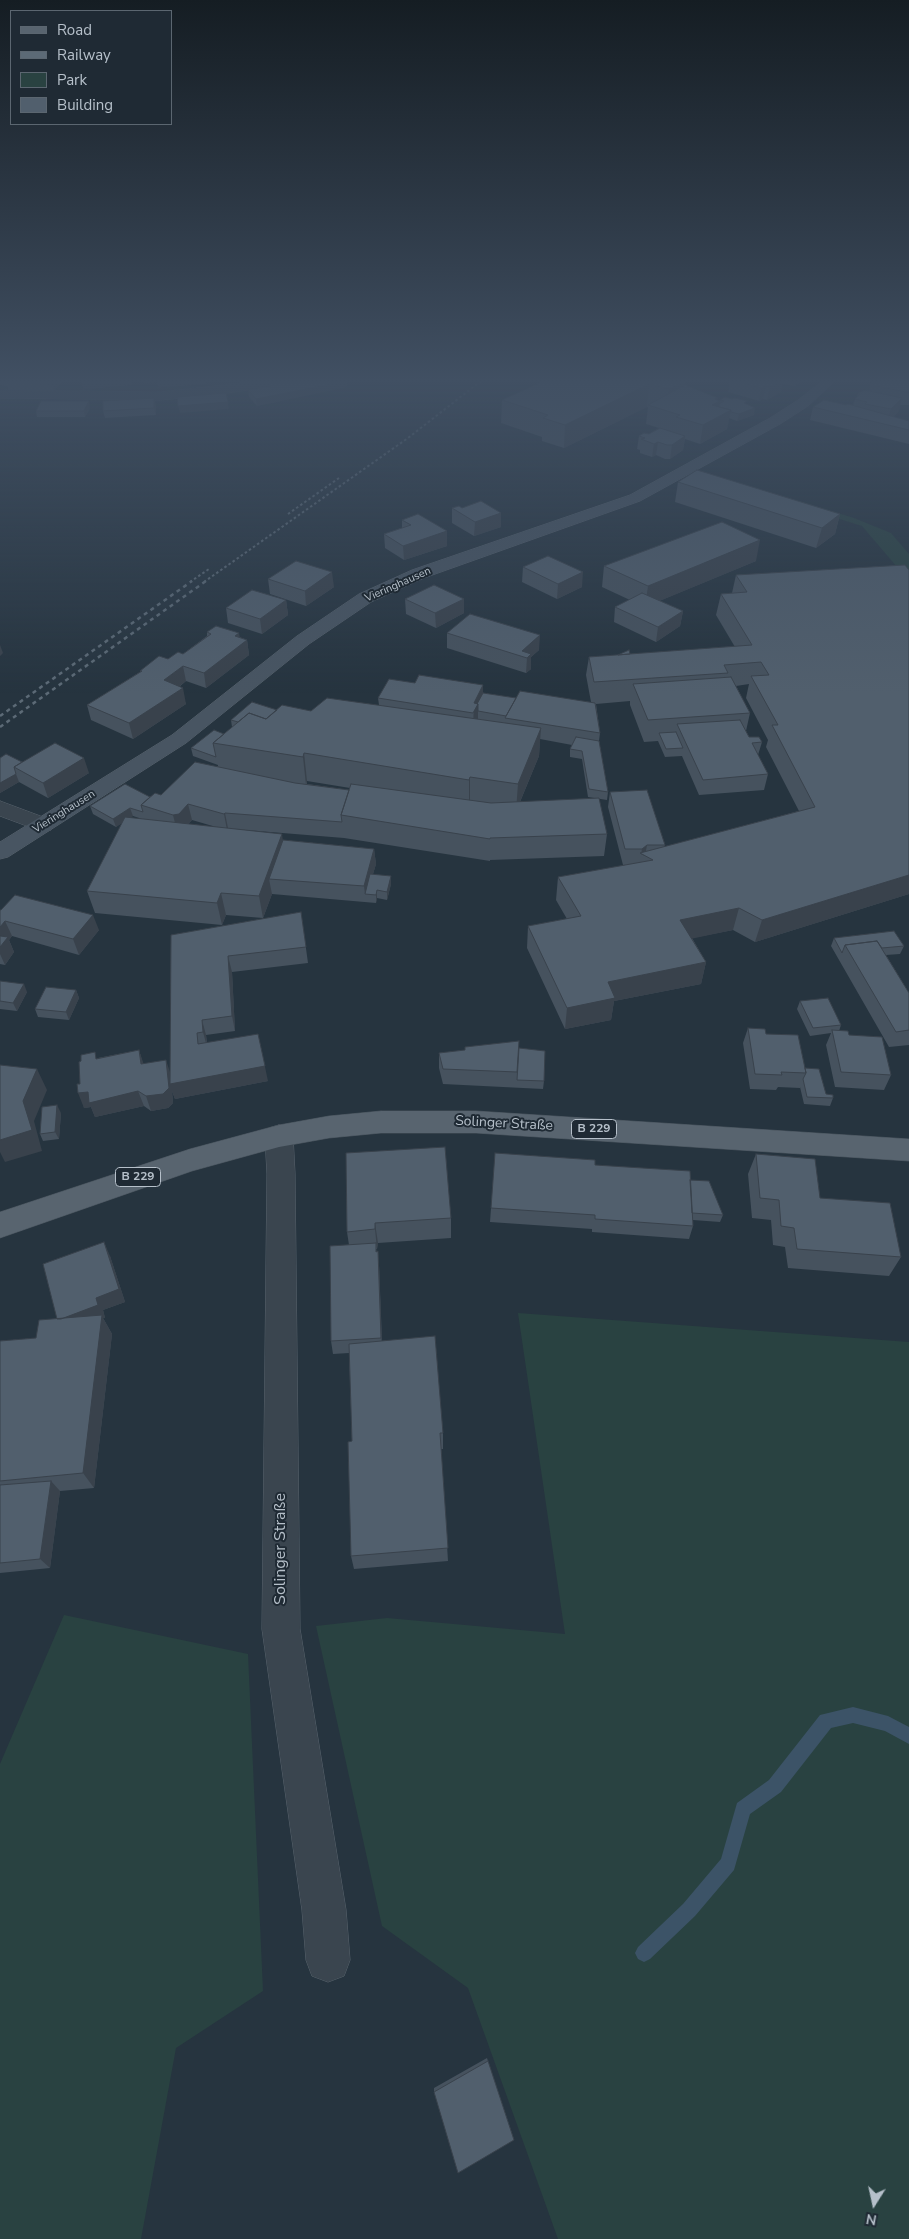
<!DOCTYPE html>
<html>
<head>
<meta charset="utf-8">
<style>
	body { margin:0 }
	#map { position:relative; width:909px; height:2239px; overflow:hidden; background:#26343f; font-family:"Nunito Sans",sans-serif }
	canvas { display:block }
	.legend { position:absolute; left:10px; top:10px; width:162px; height:115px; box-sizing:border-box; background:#1f2a34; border:1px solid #5b6670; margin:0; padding:6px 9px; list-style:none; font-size:15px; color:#b6c0ca }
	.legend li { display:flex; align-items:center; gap:10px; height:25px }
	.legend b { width:25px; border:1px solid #5b6670 }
	.north { position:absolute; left:849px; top:2179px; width:50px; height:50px; -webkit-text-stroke:4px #1f2a34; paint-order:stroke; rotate:190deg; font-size:14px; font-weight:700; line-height:20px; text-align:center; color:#b6c0ca }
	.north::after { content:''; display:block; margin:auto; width:18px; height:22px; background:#b6c0ca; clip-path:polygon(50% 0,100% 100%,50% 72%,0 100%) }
</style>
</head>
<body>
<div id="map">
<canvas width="909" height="2239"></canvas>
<ul class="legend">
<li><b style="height:6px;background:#58646f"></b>Road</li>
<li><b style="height:6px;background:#5c6a76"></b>Railway</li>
<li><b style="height:14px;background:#294241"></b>Park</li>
<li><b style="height:14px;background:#515f6d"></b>Building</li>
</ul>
<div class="north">N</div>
</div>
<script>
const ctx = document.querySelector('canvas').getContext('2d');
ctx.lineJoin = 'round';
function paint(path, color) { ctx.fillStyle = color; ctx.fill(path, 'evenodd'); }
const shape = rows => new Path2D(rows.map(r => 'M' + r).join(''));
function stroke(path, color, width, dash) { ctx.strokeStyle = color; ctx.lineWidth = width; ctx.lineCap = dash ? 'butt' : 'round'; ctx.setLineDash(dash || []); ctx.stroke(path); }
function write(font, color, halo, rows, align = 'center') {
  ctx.font = font + ' "Nunito Sans",sans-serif'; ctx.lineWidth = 4; ctx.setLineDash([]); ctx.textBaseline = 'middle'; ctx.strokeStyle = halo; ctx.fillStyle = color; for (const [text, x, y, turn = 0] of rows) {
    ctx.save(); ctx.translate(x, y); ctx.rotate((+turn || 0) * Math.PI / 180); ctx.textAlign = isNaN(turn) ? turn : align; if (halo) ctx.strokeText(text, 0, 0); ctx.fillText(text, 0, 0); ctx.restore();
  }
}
const green = shape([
	[711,479,789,498,854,518,891,533,909,554,909,581,862,526],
	[518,1313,909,1342,909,2239,558,2239,468,1988,382,1926,316,1626,387,1618,565,1634],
	[64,1615,248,1654,263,1991,176,2048,141,2239,0,2239,0,1764]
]);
const stream = shape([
	[853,1707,888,1716,909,1727,909,1744,885,1731,853,1723,831,1728,781,1792,750,1814,734,1870,695,1916,650,1959,644,1962,638,1959,635,1953,638,1947,683,1904,721,1859,737,1803,769,1780,820,1715,853,1707]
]);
const street = shape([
	[258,381,287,381,281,385,215,395,160,400,0,398,0,390,160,392,258,381],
	[0,801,51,820,54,825,51,830,43,832,0,816,0,801],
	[279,1125,289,1128,293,1136,295,1174,300,1629,346,1910,350,1960,344,1976,328,1982,312,1976,306,1960,302,1910,262,1629,267,1174,265,1136,269,1128,279,1125]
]);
const secondary = shape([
	[822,381,835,381,808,406,780,424,640,501,424,578,371,602,309,644,186,743,8,857,0,859,0,842,172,735,297,636,359,594,412,570,630,495,770,418,798,400,822,381]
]);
const primary = shape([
	[381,1111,476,1111,909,1139,909,1161,476,1133,381,1133,329,1138,279,1147,192,1171,0,1238,0,1212,190,1149,279,1125,329,1116,381,1111]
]);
const railFar1 = shape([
	[288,514,339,478],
	[190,582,209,569],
	[204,582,408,438,481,381]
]);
const rail = shape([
	[0,716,192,581],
	[0,727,206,581]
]);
const wall = shape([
	[0,381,60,381,61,382,54,391,8,390,7,386,0,385],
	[347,381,347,387,257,406,249,397,248,390,270,387,269,384],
	[544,381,685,381,685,385,719,401,720,400,746,404,754,415,737,421,729,418,727,429,700,444,685,439,683,450,670,459,665,459,656,455,652,457,640,453,640,450,637,449,639,436,649,434,659,428,646,424,648,407,647,407,564,448,542,441,542,437,501,423,502,400],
	[730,381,802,381,795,386,782,384,781,392,767,400,763,399,759,401,728,392],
	[909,381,909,405,900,405,899,411,893,417,909,421,909,444,810,420,813,407,853,405,855,399,857,397,858,393,869,391,870,385],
	[156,405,156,415,105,418,103,411],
	[90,408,85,417,37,417,36,411],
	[678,482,840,514,835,534,816,548,675,502],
	[452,508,462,508,501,527,474,536,452,523],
	[402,520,447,546,404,560,385,548,384,534,402,528],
	[756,561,659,601,683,611,680,626,656,642,614,622,615,607,630,600,602,587,604,566],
	[905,565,909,894,755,942,733,930,692,938,706,962,701,984,614,1001,611,1020,565,1029,527,948,528,926,567,919,556,900,558,877,629,865,623,865,608,807,610,792,665,845,664,847,799,811,766,747,768,740,746,698,749,684,736,686,750,713,746,731,749,737,762,742,758,755,768,774,764,790,699,795,682,756,665,757,658,741,644,742,630,705,630,701,596,704,600,733,599,741,608,792,607,800,588,797,582,759,570,757,570,749,572,745,540,739,539,756,520,802,607,834,604,856,490,860,490,861,344,838,233,829,283,840,374,849,376,864,373,874,391,884,387,900,377,898,376,903,272,894,263,918,226,915,222,925,95,913,87,891,123,822,116,827,93,814,90,806,161,795,218,766,218,765,193,756,191,748,224,734,232,727,231,720,277,710,311,711,379,705,378,698,415,683,483,685,483,693,516,698,591,702,586,675,589,657,735,647,716,615,721,594,732,593,736,575],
	[307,781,350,788,349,790,307,784],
	[133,816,142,819,129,818],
	[192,820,216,827,188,824],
	[523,567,582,587,557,599,522,582],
	[268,579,334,587,306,606,270,594],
	[405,599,464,599,464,613,436,628,406,614],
	[286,600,288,615,262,634,228,623,226,608],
	[207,632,239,637,247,640,249,655,206,688,186,681,179,687,186,704,133,739,91,720,87,705,140,672,140,671,183,654,207,636],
	[447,633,539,650,531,657,531,669,526,673,447,648],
	[0,758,22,762,89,773,48,798,19,782,0,793],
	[0,910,99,930,79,955,12,936,9,940,14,952,5,965,0,964],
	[301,912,308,963,232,972,235,1031,206,1035,207,1043,268,1081,175,1099,172,1091,173,1103,168,1108,151,1111,144,1106,95,1117,91,1107,84,1108,80,1084,98,1058,139,1050,143,1064,170,1072,171,935],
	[834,938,904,946,900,954,886,955,909,993,909,1045,889,1047,831,946],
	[0,981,27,992,17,1011,0,1009],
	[76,990,79,998,69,1020,38,1017,35,1009],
	[800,1001,841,1025,839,1031,849,1035,891,1075,884,1090,835,1087,826,1045,831,1033,810,1036,797,1009],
	[748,1028,766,1034,805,1068,826,1094,833,1098,830,1106,804,1104,800,1087,800,1088,778,1087,776,1090,750,1089,743,1043],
	[465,1047,519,1048,544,1081,543,1089,443,1084,439,1068,439,1053,465,1050],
	[61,1113,59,1139,43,1141,40,1134],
	[346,1153,451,1218,451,1238,378,1243,377,1249,376,1249,379,1265,382,1341,443,1433,443,1449,441,1449,448,1561,354,1569,351,1556,352,1441,349,1353,333,1354,331,1341,349,1245,347,1232],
	[756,1154,820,1198,901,1257,889,1276,788,1268,785,1247,773,1245,771,1220,752,1218,748,1174],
	[595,1165,690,1180,723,1215,720,1222,693,1220,693,1226,689,1239,592,1232,592,1229,490,1222,491,1208],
	[110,1256,125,1302,103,1310,105,1318,103,1318,112,1334,94,1488,60,1491,50,1568,0,1573,0,1341,36,1338,57,1319],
	[487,2058,514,2140,434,2092,434,2088]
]);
const shadedWall = shape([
	[55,381,60,381,61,382,54,391,52,384],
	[110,381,132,381,132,385,83,390,82,383],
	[144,381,156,381,157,382,145,383],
	[168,381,206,381,207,384,158,388,157,382],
	[347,381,347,387,257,406,256,399],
	[684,381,685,381,682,403,666,411,669,389],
	[780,381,783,381,781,392,767,400,770,387],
	[796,381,802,381,795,386],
	[649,384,647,407,564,448,565,425],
	[766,386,763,399,759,401,761,388],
	[154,398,156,405,156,415,154,408],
	[718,398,717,402,720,401,717,418,731,410,727,429,700,444,703,425,712,405,715,399],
	[902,398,899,411,887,422,891,409],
	[89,401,90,408,85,417,84,411],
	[228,402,229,409,180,413,178,406],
	[755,408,754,415,737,421,739,414],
	[685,436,683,450,670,459,672,445],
	[658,442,656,455,652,457,654,444],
	[501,513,501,527,474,536,475,522],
	[840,514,835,534,816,548,822,528],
	[447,531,447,546,404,560,403,546],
	[760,540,756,561,645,607,648,586],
	[332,572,334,587,306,606,305,591],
	[583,572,582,587,557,599,558,584],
	[464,599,464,613,436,628,435,613],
	[286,600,288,615,262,634,260,619],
	[683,611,680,626,656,642,658,627],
	[239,633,241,644,247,640,249,655,206,688,204,673,235,636],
	[540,635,539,650,531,657,531,669,526,673,527,658,522,651],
	[0,645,3,653,0,656],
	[183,666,186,681,167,696,164,680],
	[483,685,483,700,478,710,478,719,473,729,474,703],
	[183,688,186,704,133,739,129,723],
	[541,728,539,756,516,811,518,784],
	[304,753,307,781,306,785,303,757],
	[84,758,89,773,48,798,43,783],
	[16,774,19,782,0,793,0,783],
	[470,777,470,804,469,808,469,780],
	[188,804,192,820,182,829,177,831,173,815],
	[130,808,133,816,116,827,113,819],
	[225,813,228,828,227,830,224,814],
	[282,834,285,856,269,879,272,894,263,918,259,896],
	[647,845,645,856,641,854,642,849],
	[374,849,376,864,367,894,365,894,364,886],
	[909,875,909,894,755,942,762,920],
	[391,876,391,884,387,900,387,892],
	[377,890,377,898,376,903,376,895],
	[221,893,226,915,222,925,217,903],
	[739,908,733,930,676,942,680,920],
	[93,915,99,930,79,955,73,939],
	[5,921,12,936,9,940,14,952,5,965,0,954,0,927],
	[228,956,232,972,235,1031,232,1016],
	[706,962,701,984,614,1001,611,1020,565,1029,567,1008,608,982],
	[24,984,27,992,17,1011,13,1003],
	[76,990,79,998,69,1020,66,1012],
	[202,1020,206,1035,207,1047,203,1032],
	[258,1034,268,1081,175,1099,172,1091,173,1103,168,1108,151,1111,146,1096,166,1060,171,1075],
	[139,1050,144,1065,141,1064],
	[37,1069,47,1090,34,1121,42,1151,5,1162,0,1152,0,1140,23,1101],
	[138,1091,144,1106,95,1117,91,1107,84,1108,78,1093,88,1092],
	[57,1105,61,1113,59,1139,55,1132],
	[375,1223,378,1243,377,1249,375,1229],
	[104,1242,110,1256,125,1302,103,1310,105,1318,103,1318,112,1334,94,1488,83,1473,57,1320],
	[378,1251,379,1265,382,1351,381,1338],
	[51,1481,60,1491,50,1568,40,1559]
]);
const building = shape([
	[8,381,55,381,52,384,6,383,8,381],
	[81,381,110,381,82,383,81,381],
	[293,381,346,381,256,399,248,390,271,386,269,384,293,381],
	[544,381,684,381,669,389,649,384,565,425,543,418,548,415,502,400,544,381],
	[736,381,780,381,770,387,766,386,761,388,736,381],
	[875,381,909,381,909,392,906,392,870,385,875,381],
	[685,385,718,398,715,399,720,401,712,405,731,410,703,425,676,417,680,415,648,405,685,385],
	[865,390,902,398,891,409,865,404,867,402,855,399,860,394,858,393,865,390],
	[226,393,228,402,178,406,177,397,226,393],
	[725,397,732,399,735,398,747,401,744,403,755,408,739,414,731,412,731,410,719,407,719,404,724,401,720,400,725,397],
	[154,398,154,408,103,411,103,401,154,398],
	[824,400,846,405,848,404,909,421,909,430,813,407,824,400],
	[41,401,89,401,84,411,36,411,41,401],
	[660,428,685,436,672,445,667,445,658,442,654,444,641,439,645,438,639,436,644,433,649,434,660,428],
	[697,470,840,514,822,528,678,482,697,470],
	[481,501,501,513,475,522,452,508,459,506,462,508,481,501],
	[418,514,447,531,403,546,384,534,411,525,402,520,418,514],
	[722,522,760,540,648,586,604,566,722,522],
	[548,556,583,572,558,584,523,567,548,556],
	[296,561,332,572,305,591,268,579,296,561],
	[905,565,909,570,909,875,762,920,739,908,680,920,706,962,608,982,615,998,567,1008,528,926,581,916,558,877,653,860,640,853,815,807,772,725,778,725,751,676,769,675,761,662,724,665,728,673,594,682,589,657,752,645,721,594,747,592,736,575,905,565],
	[434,585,464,599,435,613,405,599,434,585],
	[252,590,286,600,260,619,226,608,252,590],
	[642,593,683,611,658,627,615,607,642,593],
	[470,614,540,635,522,651,531,654,527,658,447,633,470,614],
	[216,626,239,633,235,636,247,640,204,673,183,666,164,680,183,688,129,723,87,705,142,671,140,671,159,656,168,659,178,652,183,654,211,634,207,632,216,626],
	[629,650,630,654,618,655,629,650],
	[419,675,483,685,474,703,478,704,473,713,378,698,389,679,415,683,419,675],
	[731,677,750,713,648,720,633,684,731,677],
	[520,691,595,703,600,733,505,718,520,691],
	[483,693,516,698,506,716,478,711,478,704,477,704,483,693],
	[327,698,541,728,518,784,470,777,469,780,304,753,303,757,213,743,249,713,266,719,282,705,311,711,327,698],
	[252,702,277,710,266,719,249,713,238,722,231,720,252,702],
	[740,720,749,737,759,737,762,742,752,743,768,774,703,780,677,724,740,720],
	[214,730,224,734,213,743,216,757,191,748,214,730],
	[676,732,683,748,666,749,659,733,676,732],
	[576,737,599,741,608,792,589,789,582,751,570,749,576,737],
	[55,743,84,758,43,783,14,767,55,743],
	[6,754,22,762,14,767,16,774,0,783,0,758,6,754],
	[195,762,295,783,349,790,341,815,342,822,225,813,224,814,188,804,179,814,173,815,141,805,155,793,161,795,195,762],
	[125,784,150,797,141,805,143,812,130,808,113,819,90,806,125,784],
	[351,784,491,803,599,798,607,834,490,838,490,839,341,815,351,784],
	[647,790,665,845,647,845,642,849,625,849,610,792,647,790],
	[125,817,282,834,259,896,221,893,217,903,87,891,125,817],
	[283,840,374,849,364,886,269,879,283,840],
	[370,874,391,876,387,892,377,890,376,895,365,894,370,874],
	[15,895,93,915,73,939,5,921,0,927,0,910,1,910,15,895],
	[301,912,306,947,228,956,232,1016,202,1020,203,1032,197,1033,198,1044,258,1034,265,1066,170,1084,171,935,301,912],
	[894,931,904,946,882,948,877,941,845,945,842,953,834,938,894,931],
	[0,936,8,937,0,947,0,936],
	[877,941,909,993,909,1030,896,1032,845,945,877,941],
	[0,981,24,984,13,1003,0,1001,0,981],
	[46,987,76,990,66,1012,35,1009,46,987],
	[828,998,841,1025,813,1028,800,1001,828,998],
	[748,1028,765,1029,766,1034,798,1035,806,1073,781,1072,782,1075,755,1074,748,1028],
	[832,1030,848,1031,849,1035,882,1037,891,1075,841,1072,832,1030],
	[519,1041,517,1072,443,1069,439,1053,465,1050,465,1047,519,1041],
	[519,1048,545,1051,544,1081,517,1080,519,1048],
	[139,1050,141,1064,166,1060,169,1088,163,1094,146,1096,138,1091,89,1103,88,1092,78,1093,77,1084,80,1084,79,1062,81,1061,81,1055,95,1052,96,1059,139,1050],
	[0,1065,37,1069,23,1101,32,1130,0,1140,0,1065],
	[805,1068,819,1069,826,1094,833,1095,833,1098,807,1097,803,1079,806,1073,805,1068],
	[57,1105,55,1132,40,1134,42,1107,57,1105],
	[445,1147,451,1218,375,1223,375,1229,347,1232,346,1153,445,1147],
	[495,1153,595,1160,595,1165,690,1171,693,1226,595,1219,595,1215,491,1208,495,1153],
	[756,1154,815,1159,820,1198,890,1203,901,1257,797,1249,794,1228,781,1226,779,1200,760,1198,756,1154],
	[690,1180,709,1181,723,1215,692,1213,690,1180],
	[104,1242,119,1289,96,1298,98,1305,61,1319,57,1319,43,1264,104,1242],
	[376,1243,376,1252,378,1251,381,1338,331,1341,330,1246,376,1243],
	[102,1315,83,1473,0,1481,0,1341,36,1338,39,1320,102,1315],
	[435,1336,443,1433,440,1433,448,1548,351,1556,348,1442,352,1441,349,1344,435,1336],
	[51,1481,40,1559,0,1563,0,1485,51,1481],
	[488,2061,514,2140,458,2173,434,2092,488,2061]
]);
const farStreetnames = [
	["Vieringhausen",398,585,-24],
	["Vieringhausen",64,812,-32]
];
const shields = [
	[594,1129,45],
	[138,1177,45]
];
const shieldNames = [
	["B 229",594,1129],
	["B 229",138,1177]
];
const streetNames = [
	["Solinger Straße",504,1124,3]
];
const nearStreetnames = [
	["Solinger Straße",281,1549,-90]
];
paint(green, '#294241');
paint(stream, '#3c5367');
stroke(street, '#58636d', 1);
stroke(secondary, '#58636d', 1);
stroke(primary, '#46515b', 1);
paint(street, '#3a454f');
paint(secondary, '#485562');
paint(primary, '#58646f');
stroke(railFar1, '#5c6a76', 2, [2.5, 2.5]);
stroke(rail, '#5c6a76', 2.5, [4, 4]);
paint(wall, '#46525e');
paint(shadedWall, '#39424c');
paint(building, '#515f6d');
stroke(building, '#39424c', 1);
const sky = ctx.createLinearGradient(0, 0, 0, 694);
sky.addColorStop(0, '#151d23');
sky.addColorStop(0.55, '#415063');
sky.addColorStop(1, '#41506300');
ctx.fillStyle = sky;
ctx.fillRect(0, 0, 909, 694);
write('11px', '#b6c0ca', '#1f2a34', farStreetnames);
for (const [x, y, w] of shields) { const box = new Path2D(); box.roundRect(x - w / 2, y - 9.5, w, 19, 4); ctx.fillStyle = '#1f2a34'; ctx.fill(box); stroke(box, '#b6c0ca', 1); }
write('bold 12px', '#b6c0ca', null, shieldNames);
write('14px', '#b6c0ca', '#1f2a34', streetNames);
write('16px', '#b6c0ca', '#1f2a34', nearStreetnames);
</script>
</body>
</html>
